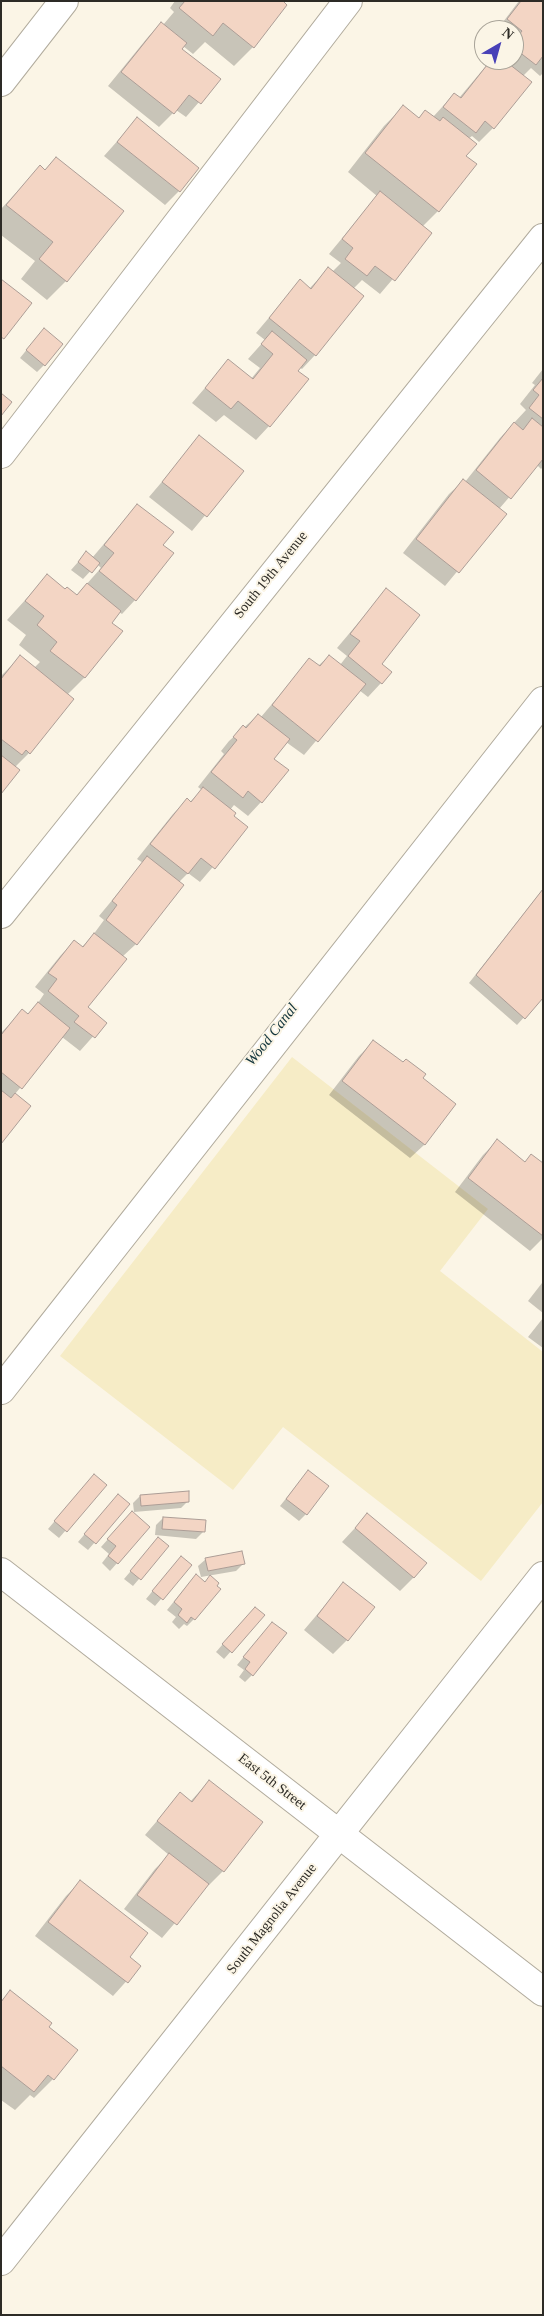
<!DOCTYPE html>
<html>
<head>
<meta charset="utf-8">
<style>
	body { margin:0 }
	#map { position:relative; width:544px; height:2316px; overflow:hidden; background:#fbf5e6; font-family:"Times New Roman",serif }
	canvas { display:block }
	.frame { position:absolute; inset:0; border:2px solid #2d2b26; pointer-events:none }
	.north { position:absolute; left:474px; top:20px; width:50px; height:50px; box-sizing:border-box; background:#fbf5e6; border:1px solid #a9a499; border-radius:50%; rotate:38deg; font-size:14px; font-weight:700; line-height:20px; text-align:center; color:#2d2b26 }
	.north::after { content:''; display:block; margin:auto; width:18px; height:22px; background:#4840b7; clip-path:polygon(50% 0,100% 100%,50% 72%,0 100%) }
</style>
</head>
<body>
<div id="map">
<canvas width="544" height="2316"></canvas>
<div class="frame"></div>
<div class="north">N</div>
</div>
<script>
const ctx = document.querySelector('canvas').getContext('2d');
ctx.lineJoin = 'round';
function paint(path, color) { ctx.fillStyle = color; ctx.fill(path, 'evenodd'); }
const shape = rows => new Path2D(rows.map(r => 'M' + r).join(''));
function stroke(path, color, width, dash) { ctx.strokeStyle = color; ctx.lineWidth = width; ctx.lineCap = dash ? 'butt' : 'round'; ctx.setLineDash(dash || []); ctx.stroke(path); }
function write(font, color, halo, rows, align = 'center') {
  ctx.font = font + ' "Times New Roman",serif'; ctx.lineWidth = 4; ctx.setLineDash([]); ctx.textBaseline = 'middle'; ctx.strokeStyle = halo; ctx.fillStyle = color; for (const [text, x, y, turn = 0] of rows) {
    ctx.save(); ctx.translate(x, y); ctx.rotate((+turn || 0) * Math.PI / 180); ctx.textAlign = isNaN(turn) ? turn : align; if (halo) ctx.strokeText(text, 0, 0); ctx.fillText(text, 0, 0); ctx.restore();
  }
}
const sand = shape([
	[292,1057,488,1209,440,1271,543,1352,543,1502,481,1581,283,1427,233,1490,60,1356]
]);
const shadow = shape([
	[175,1,281,1,253,47,234,66,205,42,193,54,183,46,180,49,219,79,186,117,176,110,159,127,108,86,148,37,161,23,163,25,174,12,170,8],
	[519,1,543,1,543,73,540,76,531,68,523,76,530,82,493,128,479,142,472,136,468,139,465,156,438,211,422,227,431,234,380,294,362,280,353,289,315,355,302,369,299,367,269,426,256,440,224,415,216,422,192,403,228,361,251,379,260,368,248,359,265,340,256,333,300,281,309,289,328,269,332,272,341,263,329,254,377,196,348,172,384,126,403,107,418,119,425,111,433,117,454,94,459,98,491,60,514,60,514,30,497,30],
	[137,119,179,191,165,205,104,156],
	[56,158,66,281,47,300,21,279,35,261,1,235,1,209,40,167,44,171],
	[37,337,44,365,37,372,20,358],
	[543,369,543,467,541,469,537,465,499,509,505,514,445,586,403,553,449,494,463,481,465,482,500,438,526,410,520,404,535,385,532,383],
	[200,437,242,471,192,531,149,497],
	[137,505,162,545,135,600,122,614,119,612,110,623,121,632,84,678,67,695,29,753,15,767,1,792,1,676,20,657,34,668,40,662,19,645,26,635,7,620,47,576,65,591,76,596,101,568,97,564,83,579,71,570,86,553,92,558],
	[386,590,380,664,381,683,368,697,359,690,304,755,286,742,272,759,261,802,248,816,234,805,230,810,233,816,247,827,200,882,188,873,178,883,136,944,122,957,87,1008,105,1023,80,1051,62,1037,15,1094,1,1141,1,1033,22,1011,27,1015,36,1006,44,994,35,987,61,955,74,942,82,947,93,935,104,920,99,916,143,863,137,859,173,814,187,800,190,802,202,790,198,787,224,754,221,751,229,741,258,715,261,717,310,659,318,666,329,656,340,665,347,656,337,648],
	[543,889,543,996,517,1025,469,983],
	[373,1042,455,1104,424,1145,410,1158,329,1095,359,1056],
	[497,1141,524,1163,543,1165,543,1238,530,1251,455,1192,483,1155],
	[542,1283,543,1283,543,1313,528,1301],
	[543,1318,543,1348,528,1337],
	[308,1471,306,1514,299,1521,280,1506],
	[87,1483,105,1485,59,1538,48,1529],
	[187,1492,188,1501,181,1508,134,1512,133,1503,140,1496],
	[111,1503,128,1504,88,1550,78,1542],
	[367,1515,414,1577,400,1591,342,1542],
	[163,1518,204,1531,196,1539,155,1535,156,1525],
	[125,1520,149,1527,110,1571,102,1563,109,1554,101,1547],
	[158,1539,167,1546,133,1586,124,1579],
	[206,1559,243,1564,236,1571,201,1577,198,1566],
	[174,1565,190,1565,155,1606,146,1599],
	[210,1577,219,1589,194,1619,187,1626,184,1624,179,1629,172,1622,176,1617,167,1610,189,1583,204,1583],
	[343,1584,347,1640,333,1654,304,1630],
	[248,1615,263,1615,224,1659,216,1652],
	[272,1623,252,1675,245,1682,239,1677,244,1670,237,1665],
	[209,1781,261,1822,223,1871,209,1885,208,1884,162,1938,124,1909,155,1869,169,1855,145,1835,180,1794,190,1802],
	[80,1882,128,1957,140,1966,113,1996,35,1936,66,1896],
	[10,1992,47,2027,76,2050,53,2079,34,2098,30,2095,15,2110,1,2100,1,2001]
]);
const building = shape([
	[185,1,283,1,287,5,254,48,223,23,213,36,179,8,185,1],
	[521,1,543,1,543,56,536,65,514,48,514,41,522,31,507,19,521,1],
	[161,22,187,43,182,49,221,79,201,104,189,95,174,114,121,72,161,22],
	[491,60,504,60,532,82,494,129,485,121,476,133,443,107,454,93,461,98,491,60],
	[403,105,419,118,425,110,440,121,443,117,477,144,466,156,477,164,439,212,365,153,403,105],
	[137,117,199,168,180,192,117,142,137,117],
	[56,157,124,211,67,282,39,259,53,242,6,205,40,165,45,170,56,157],
	[380,191,432,233,395,281,375,266,367,276,345,259,353,248,342,239,380,191],
	[328,267,364,296,316,356,269,318,300,279,311,289,328,267],
	[1,279,32,303,4,339,1,337,1,279],
	[44,328,63,344,45,366,26,350,44,328],
	[272,331,307,360,298,371,309,379,270,427,238,401,231,409,205,388,228,359,253,379,273,354,261,344,272,331],
	[543,378,543,419,529,408,539,395,533,390,543,378],
	[1,393,12,402,1,416,1,393],
	[532,418,543,427,543,459,511,499,476,470,514,422,523,430,532,418],
	[199,435,244,471,207,517,162,482,199,435],
	[463,479,507,514,459,573,416,539,463,479],
	[137,504,174,532,163,545,174,553,136,601,99,571,114,553,104,545,137,504],
	[86,551,100,563,92,573,78,562,86,551],
	[47,574,65,589,67,587,77,595,87,583,121,611,112,623,123,631,85,678,50,651,57,642,37,625,44,616,25,601,47,574],
	[386,588,420,615,382,664,392,672,382,684,348,656,360,641,350,634,386,588],
	[20,655,74,699,30,754,26,750,22,755,1,739,1,679,20,655],
	[329,655,366,684,318,742,272,705,309,658,320,666,329,655],
	[258,714,290,739,274,759,289,770,262,803,248,791,243,798,211,772,237,740,233,737,243,725,246,728,258,714],
	[1,755,20,770,1,794,1,755],
	[203,787,236,813,234,816,248,827,215,869,201,858,188,874,150,844,187,798,191,802,203,787],
	[147,856,184,885,137,945,106,920,117,905,112,901,147,856],
	[543,889,543,998,525,1019,476,975,543,889],
	[94,933,127,959,88,1007,107,1023,95,1038,74,1022,79,1016,48,991,57,979,48,973,74,940,83,947,94,933],
	[38,1002,70,1028,22,1089,1,1072,1,1035,22,1009,28,1014,38,1002],
	[373,1040,403,1062,406,1059,426,1074,423,1078,456,1104,425,1145,342,1081,373,1040],
	[1,1090,11,1098,15,1093,31,1106,1,1144,1,1090],
	[497,1139,525,1162,531,1154,543,1163,543,1236,468,1178,497,1139],
	[308,1470,329,1486,307,1515,286,1499,308,1470],
	[94,1474,107,1485,67,1532,54,1521,94,1474],
	[189,1491,189,1502,141,1506,140,1495,189,1491],
	[118,1494,130,1504,96,1544,84,1534,118,1494],
	[132,1511,150,1527,118,1564,108,1556,116,1546,107,1539,132,1511],
	[367,1513,427,1563,414,1578,355,1528,367,1513],
	[163,1517,206,1520,205,1532,162,1529,163,1517],
	[158,1537,169,1546,141,1580,130,1571,158,1537],
	[242,1551,245,1564,208,1571,205,1558,242,1551],
	[181,1556,192,1565,163,1600,152,1591,181,1556],
	[196,1574,205,1582,210,1575,219,1583,217,1586,221,1589,195,1620,191,1617,187,1623,178,1615,182,1609,174,1602,196,1574],
	[343,1582,375,1607,348,1641,317,1616,343,1582],
	[255,1607,265,1615,232,1653,222,1644,255,1607],
	[272,1622,287,1633,253,1676,245,1669,250,1662,243,1657,272,1622],
	[209,1780,263,1822,224,1872,157,1821,180,1792,192,1802,209,1780],
	[169,1853,209,1884,177,1925,137,1895,169,1853],
	[80,1880,148,1933,130,1957,141,1966,128,1983,48,1922,80,1880],
	[10,1990,52,2023,49,2027,78,2050,54,2080,48,2075,34,2092,1,2066,1,2002,10,1990]
]);
const minor = shape([
	[1,82,64,1],
	[1,454,348,1],
	[1,914,543,238],
	[1,1390,543,701],
	[1,1572,543,1992],
	[1,2261,543,1576]
]);
const streetNames = [
	["South 19th Avenue",271,575,-51],
	["East 5th Street",272,1782,38],
	["South Magnolia Avenue",272,1919,-52]
];
const waterNames = [
	["Wood Canal",272,1035,-52]
];
paint(sand, '#f6ecc6');
paint(shadow, '#0003');
paint(building, '#f3d5c4');
stroke(building, '#ac9d96', 1);
stroke(minor, '#b1ab9d', 30);
stroke(minor, '#fff', 28);
write('14px', '#2d2b26', '#fbf5e6', streetNames);
write('italic 15px', '#11343c', '#fbf5e6', waterNames);
</script>
</body>
</html>
